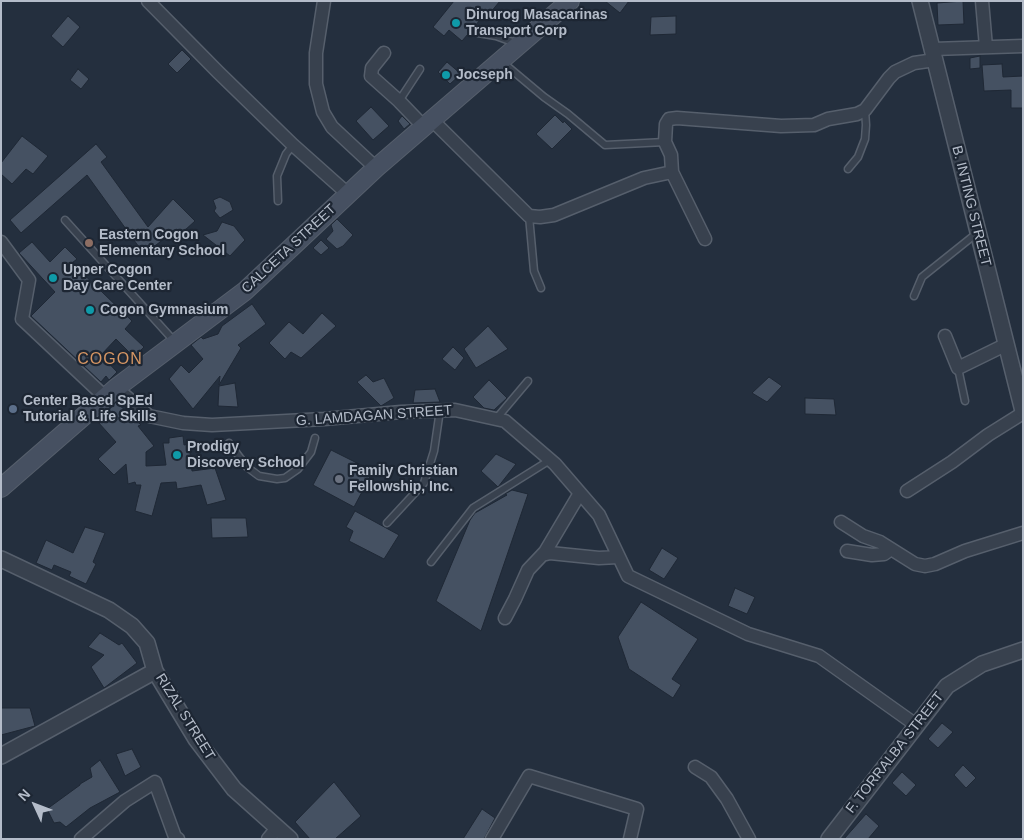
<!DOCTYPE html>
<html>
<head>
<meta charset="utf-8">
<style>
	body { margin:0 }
	#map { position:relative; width:1024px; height:840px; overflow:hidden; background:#242f3e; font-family:Arial,sans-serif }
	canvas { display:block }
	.frame { position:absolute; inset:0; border:2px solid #b4bcc9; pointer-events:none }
	.north { position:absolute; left:10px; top:780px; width:50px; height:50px; -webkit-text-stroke:4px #1d2633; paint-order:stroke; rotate:313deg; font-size:14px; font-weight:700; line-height:20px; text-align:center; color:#b4bcc9 }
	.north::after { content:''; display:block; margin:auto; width:18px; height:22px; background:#b4bcc9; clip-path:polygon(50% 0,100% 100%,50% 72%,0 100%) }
</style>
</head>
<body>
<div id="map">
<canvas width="1024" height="840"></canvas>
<div class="frame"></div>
<div class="north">N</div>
</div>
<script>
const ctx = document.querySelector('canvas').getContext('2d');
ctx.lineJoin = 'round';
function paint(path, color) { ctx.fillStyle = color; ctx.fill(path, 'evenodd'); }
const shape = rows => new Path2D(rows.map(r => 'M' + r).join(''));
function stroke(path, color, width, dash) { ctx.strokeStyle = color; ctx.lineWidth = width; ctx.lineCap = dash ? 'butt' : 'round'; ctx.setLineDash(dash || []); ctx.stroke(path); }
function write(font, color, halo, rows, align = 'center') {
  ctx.font = font + ' Arial,sans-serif'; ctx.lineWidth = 4.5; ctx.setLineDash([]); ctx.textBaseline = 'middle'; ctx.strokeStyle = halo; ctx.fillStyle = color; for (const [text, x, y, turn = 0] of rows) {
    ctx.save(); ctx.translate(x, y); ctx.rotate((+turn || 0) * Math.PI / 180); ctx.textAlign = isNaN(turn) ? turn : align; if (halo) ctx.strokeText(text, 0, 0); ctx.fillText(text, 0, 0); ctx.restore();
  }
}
const building = shape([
	[454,1,500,1,490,13,480,11,480,20,462,41,449,30,444,36,433,27,454,1],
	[605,1,629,1,620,13,605,1],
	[963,1,964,24,938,25,937,3,963,1],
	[68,16,80,27,63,47,51,36,68,16],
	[676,16,676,34,650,35,651,17,676,16],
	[182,50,191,59,177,73,168,64,182,50],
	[980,56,980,68,970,69,970,58,980,56],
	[447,62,461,74,450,84,438,72,447,62],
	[1002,64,1003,77,1023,76,1023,108,1011,108,1011,90,984,91,982,65,1002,64],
	[78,69,89,79,81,89,70,80,78,69],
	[371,107,389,126,373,140,356,121,371,107],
	[555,115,563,123,564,121,572,129,552,149,536,134,555,115],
	[402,116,410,124,404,129,398,121,402,116],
	[22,136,48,156,33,174,26,169,12,184,1,174,1,163,22,136],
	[96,144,107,157,101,162,148,227,173,199,195,221,174,240,172,233,144,254,87,175,21,233,10,220,96,144],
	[220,197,230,202,233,210,220,218,214,211,216,208,213,200,220,197],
	[337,219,353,235,343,246,337,249,326,239,333,231,331,225,337,219],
	[222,222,234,226,245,240,230,256,203,235,217,231,222,222],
	[321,240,329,248,321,255,313,248,321,240],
	[32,242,50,262,65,247,77,259,72,263,132,321,125,329,144,347,134,357,116,339,101,355,117,372,109,380,106,376,101,382,31,316,55,292,19,253,32,242],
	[252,304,266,324,238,345,241,348,219,385,220,376,193,409,169,379,181,365,189,373,203,359,191,345,201,337,203,339,218,334,222,326,252,304],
	[322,313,336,326,301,358,291,352,285,359,269,343,289,322,303,334,322,313],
	[488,326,508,349,476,368,464,349,488,326],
	[453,347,464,358,455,370,442,359,453,347],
	[366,375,373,382,384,378,394,398,381,406,357,382,366,375],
	[769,377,782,386,767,402,752,393,769,377],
	[489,380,507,398,494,410,484,408,473,397,489,380],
	[235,383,238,407,218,406,219,386,235,383],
	[435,389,440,402,413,403,415,390,435,389],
	[805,398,834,399,836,415,805,414,805,398],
	[116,402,141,425,138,426,154,446,146,452,146,466,166,465,163,443,169,443,169,438,183,436,184,445,189,444,192,471,215,468,226,500,207,505,201,485,177,489,176,482,161,483,152,516,135,511,141,485,136,485,135,482,128,484,126,464,114,475,98,459,116,442,98,422,116,402],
	[331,450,373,471,354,507,313,485,331,450],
	[496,454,516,464,498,487,481,471,496,454],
	[512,490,528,494,481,631,436,601,470,520,475,513,507,495,505,494,512,490],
	[355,511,399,535,384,559,349,541,353,531,346,527,355,511],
	[211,518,246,518,248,537,212,538,211,518],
	[85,527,105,533,93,562,96,564,86,584,69,576,71,572,54,565,52,570,36,563,46,540,73,553,85,527],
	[662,548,678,558,664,579,649,570,662,548],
	[735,588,755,597,747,614,728,606,735,588],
	[641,602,698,639,672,679,681,685,673,698,629,669,618,637,641,602],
	[100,633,119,645,122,643,137,663,104,688,91,667,104,655,88,647,100,633],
	[1,708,30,708,35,726,1,735,1,708],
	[942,723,953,732,938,748,928,739,942,723],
	[132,749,141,767,125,776,116,754,132,749],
	[100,760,120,792,90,808,66,827,60,822,54,823,47,809,80,785,80,784,92,777,90,768,100,760],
	[963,765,976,778,966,788,954,775,963,765],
	[902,772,916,785,906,796,892,783,902,772],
	[334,782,361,816,335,839,310,839,295,822,334,782],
	[482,809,495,818,484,839,463,839,482,809],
	[866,814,879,826,868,839,844,839,866,814]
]);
const service = shape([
	[478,33,496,36,518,44],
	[501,61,544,97,568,114,605,145,665,142],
	[399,101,420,69],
	[848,169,858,157,865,139,866,125,865,110],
	[278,201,277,176,286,154,293,145],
	[529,216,534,271,541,288],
	[65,220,175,342],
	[914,296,922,277,977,233],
	[958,368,965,401],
	[496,419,528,381],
	[229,443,247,467,259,476,277,479,285,478,298,469,311,452,315,438],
	[387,523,424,483,434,451,440,410],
	[431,562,473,508,550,460]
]);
const minor = shape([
	[148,1,218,72,293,145,348,194],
	[324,1,316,53,316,84,323,112,332,127,376,168],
	[982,1,986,47],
	[933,49,1023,46],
	[384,53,372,68,371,76,399,101,424,127],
	[432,120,529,216,540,217,554,215,644,178,672,172,671,155,665,142,666,124,669,119,677,118,781,126,814,125,828,119,857,114,865,110,889,78,895,72,914,63,935,60],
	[672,172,705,239],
	[1,242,29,280,22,319,105,397],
	[945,336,958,368,1005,345],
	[116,388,149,416,183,423,212,425,324,419,401,412,455,410,505,421,555,464,599,515,628,576,748,634,819,656,916,725],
	[907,491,952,462,988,435,1023,413],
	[841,522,863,536,880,542,915,564,925,566,935,564,965,551,1023,533],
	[847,551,872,555,884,554,891,549],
	[542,555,550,553,599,558,618,557],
	[505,618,515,599,528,570,545,552,580,493],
	[695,767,711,777,727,799,749,839],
	[81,839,125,801,155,782,175,837,178,839],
	[268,839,277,828],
	[492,839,529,776,637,809,630,839]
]);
const tertiary = shape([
	[920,1,1023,411],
	[1,559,109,610,132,626,147,643,155,671,196,739,234,789,290,839],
	[1,756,155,671],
	[829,839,947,686,982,664,1023,650]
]);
const secondary = shape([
	[1,488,116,388,245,291,376,168,570,1]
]);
const markers = [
	[456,23,5,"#0f9aa8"],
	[446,75,5,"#0f9aa8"],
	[89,243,5,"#8d6e63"],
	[53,278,5,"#0f9aa8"],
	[90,310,5,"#0f9aa8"],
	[13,409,5,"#5c6f8a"],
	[177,455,5,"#0f9aa8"],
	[339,479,5,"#6b7280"]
];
const poiNames = [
	["Dinurog Masacarinas",466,15],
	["Transport Corp",466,31],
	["Jocseph",456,75],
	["Eastern Cogon",99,235],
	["Elementary School",99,251],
	["Upper Cogon",63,270],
	["Day Care Center",63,286],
	["Cogon Gymnasium",100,310],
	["Center Based SpEd",23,401],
	["Tutorial & Life Skills",23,417],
	["Prodigy",187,447],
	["Discovery School",187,463],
	["Family Christian",349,471],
	["Fellowship, Inc.",349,487]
];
const streetNames = [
	["B. INTING STREET",971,206,76],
	["CALCETA STREET",289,249,-43],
	["G. LAMDAGAN STREET",374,416,-4],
	["RIZAL STREET",185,717,58],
	["F. TORRALBA STREET",895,753,-52]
];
const quarterNames = [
	["COGON",110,360]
];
paint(building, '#455162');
stroke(building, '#1f2835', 1);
stroke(service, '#565f6c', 9);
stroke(minor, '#565f6c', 15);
stroke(tertiary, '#565f6c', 18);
stroke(secondary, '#565f6c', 20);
stroke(service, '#38414e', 6);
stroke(minor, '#38414e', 12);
stroke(tertiary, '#38414e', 15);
stroke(secondary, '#465061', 18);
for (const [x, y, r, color] of markers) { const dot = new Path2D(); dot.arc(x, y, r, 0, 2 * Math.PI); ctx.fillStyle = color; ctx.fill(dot); stroke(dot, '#1d2633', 2); }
write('bold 14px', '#b4bcc9', '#1d2633', poiNames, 'left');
write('14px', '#b4bcc9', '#1d2633', streetNames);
ctx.letterSpacing = '1px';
write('16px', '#d59563', '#1d2633', quarterNames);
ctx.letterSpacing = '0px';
</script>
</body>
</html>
